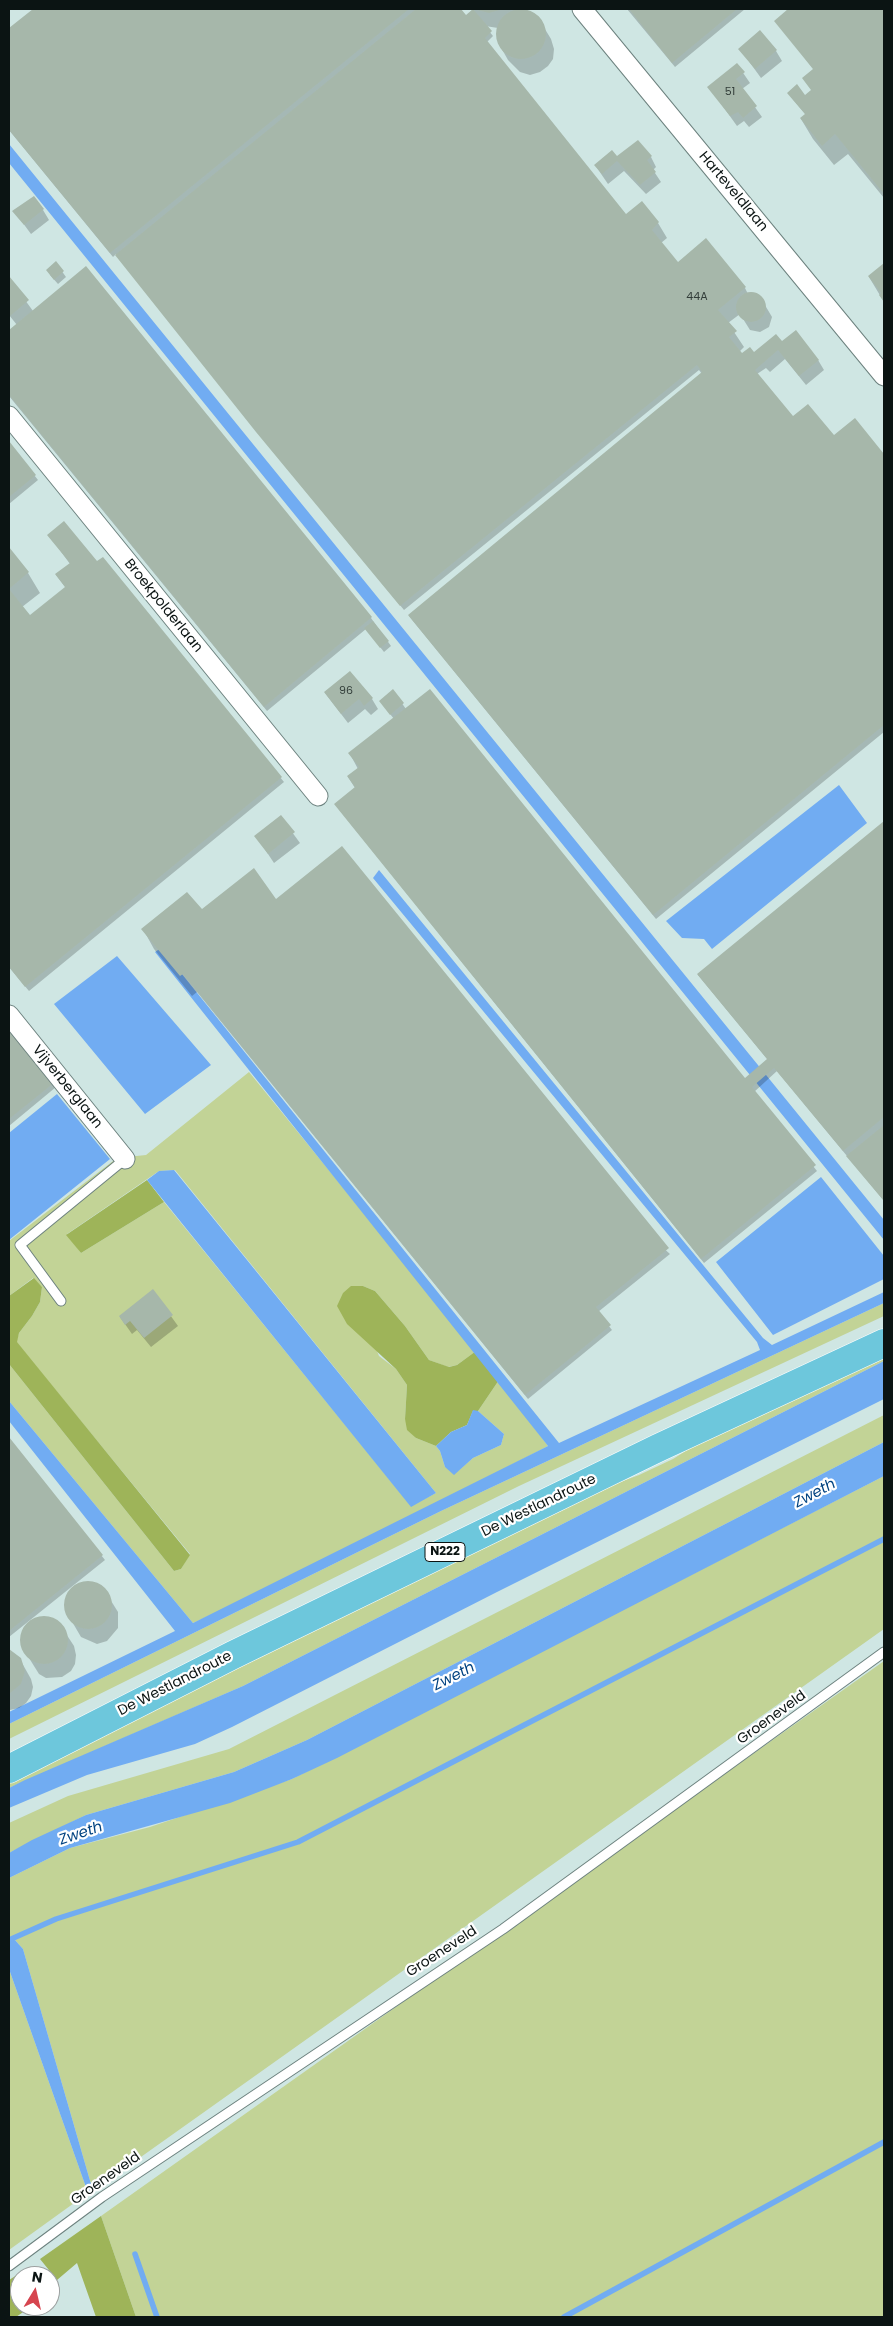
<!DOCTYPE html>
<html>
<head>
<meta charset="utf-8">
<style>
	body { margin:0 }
	#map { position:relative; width:893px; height:2326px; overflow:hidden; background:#cfe6e3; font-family:Poppins,sans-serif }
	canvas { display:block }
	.frame { position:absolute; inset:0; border:10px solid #0b1413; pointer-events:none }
	.north { position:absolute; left:10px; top:2266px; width:50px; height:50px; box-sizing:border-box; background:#fff; border:1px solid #9da1a1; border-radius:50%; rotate:9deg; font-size:14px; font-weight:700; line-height:20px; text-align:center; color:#0b1413 }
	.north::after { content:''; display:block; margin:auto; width:18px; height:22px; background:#d6454f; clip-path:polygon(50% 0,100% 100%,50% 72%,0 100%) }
</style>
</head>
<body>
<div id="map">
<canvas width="893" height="2326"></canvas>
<div class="frame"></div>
<div class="north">N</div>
</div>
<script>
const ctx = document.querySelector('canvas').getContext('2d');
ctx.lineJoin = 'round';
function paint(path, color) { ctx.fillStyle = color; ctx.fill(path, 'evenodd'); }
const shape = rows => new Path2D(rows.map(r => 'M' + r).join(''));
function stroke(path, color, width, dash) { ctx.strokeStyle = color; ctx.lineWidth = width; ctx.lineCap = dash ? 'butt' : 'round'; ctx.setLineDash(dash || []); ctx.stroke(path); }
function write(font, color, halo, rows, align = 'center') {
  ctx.font = font + ' Poppins,sans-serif'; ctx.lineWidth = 4.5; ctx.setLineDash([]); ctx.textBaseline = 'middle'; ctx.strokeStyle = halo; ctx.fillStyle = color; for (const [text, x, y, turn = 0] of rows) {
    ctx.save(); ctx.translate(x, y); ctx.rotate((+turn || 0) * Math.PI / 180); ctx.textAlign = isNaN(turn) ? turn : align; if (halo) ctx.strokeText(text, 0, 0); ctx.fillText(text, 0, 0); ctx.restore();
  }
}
const green = shape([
	[249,1072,476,1351,457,1365,448,1367,429,1360,405,1326,375,1291,363,1286,351,1286,379,1356,396,1369,407,1385,405,1419,416,1438,436,1446,440,1451,445,1467,458,1471,473,1458,501,1445,504,1434,478,1411,499,1380,548,1446,301,1574,193,1623,9,1401,9,1364,174,1571,181,1569,190,1554,16,1342,19,1333,32,1316,40,1302,42,1287,33,1278,9,1296,9,1241,117,1158,146,1155],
	[175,1170,436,1493,411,1506,164,1202,81,1253,67,1234,159,1171],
	[884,1303,884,1316,519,1486,9,1739,9,1724,441,1511],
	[884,1352,884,1361,243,1686,9,1788,9,1775,553,1507,639,1475,673,1459,719,1430],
	[884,1415,884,1442,307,1740,234,1772,86,1815,9,1853,9,1823,68,1796,229,1749],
	[884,1476,884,1629,93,2191,23,1949,15,1940,9,1941,9,1878,70,1848,150,1827,292,1779],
	[884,1661,884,2317,136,2317,101,2216],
	[9,1969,88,2193,9,2250]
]);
const forest = shape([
	[147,1180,164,1202,81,1253,66,1235],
	[34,1278,42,1287,40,1302,32,1316,19,1333,17,1342,190,1555,181,1569,174,1571,9,1364,9,1296],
	[351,1286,363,1286,375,1291,405,1326,429,1360,449,1367,457,1365,476,1351,499,1380,478,1411,473,1411,467,1425,451,1432,436,1446,416,1438,407,1430,405,1419,407,1385,396,1369,347,1324,337,1306,343,1293],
	[101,2216,136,2317,96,2317,77,2263,57,2280,40,2259],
	[17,2275,20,2279,20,2306,32,2306,16,2317,9,2317,9,2280]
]);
const water = shape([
	[9,144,884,1220,884,1240,9,163],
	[839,785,867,823,712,949,704,939,682,938,666,921],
	[379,870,763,1338,772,1345,884,1292,884,1303,441,1511,9,1724,9,1712,175,1631,9,1421,9,1401,193,1623,548,1446,155,952,161,948,559,1443,760,1350,757,1342,373,878],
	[117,956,211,1065,145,1114,54,1004],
	[57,1094,110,1159,9,1240,9,1133],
	[174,1170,436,1493,411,1507,147,1180,159,1171],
	[821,1177,884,1256,884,1279,773,1335,716,1262],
	[884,1361,884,1399,497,1592,232,1727,195,1744,87,1775,9,1808,9,1788,25,1780,243,1686],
	[473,1410,478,1411,504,1434,501,1445,473,1458,454,1475,445,1467,440,1451,436,1446,451,1432,467,1425],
	[884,1442,884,1476,337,1758,292,1779,230,1803,70,1848,9,1878,9,1853,32,1840,86,1815,234,1772,307,1740],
	[15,1940,23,1949,93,2191,88,2193,9,1969,9,1941]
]);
const shadow = shape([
	[35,9,460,9,466,17,473,9,521,9,520,12,528,11,537,16,551,39,554,49,553,59,548,66,540,72,530,75,520,72,508,60,499,44,497,35,498,28,485,26,493,36,487,42,626,215,642,203,658,223,667,238,661,243,678,263,745,288,748,294,759,295,772,317,769,327,760,332,750,330,740,314,728,323,744,347,739,352,742,355,754,354,782,343,818,360,824,370,806,385,785,359,770,372,766,368,757,374,793,418,833,437,855,420,884,456,884,732,656,919,409,616,702,374,699,370,404,610,261,437,116,254,113,257,9,130,9,30],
	[627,9,745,9,675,67],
	[790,9,884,9,884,198,848,154,834,165,813,139,801,119,806,115,791,97,805,96,812,91,814,70,776,21],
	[740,49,776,51,782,61,761,78],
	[737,64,750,83,742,89,762,117,749,127,744,121,737,126,709,87],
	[651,157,656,167,653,170,661,182,646,194,624,171,608,184,595,165,617,158],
	[43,210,49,220,31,234,14,211],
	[56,263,66,277,58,284,50,275],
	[884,265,884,302,869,277],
	[86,268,371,618,391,646,384,652,366,629,267,711,9,396,9,332,17,325,9,315,9,278,33,311],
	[9,443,38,480,9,504],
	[49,535,97,563,102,559,284,782,29,991,9,967,9,549,28,573,40,593,22,607,30,617,66,588,56,575,70,564],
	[393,691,406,709,745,1080,768,1060,698,975,884,822,884,1201,777,1071,754,1092,817,1171,704,1263,338,808,355,788,348,777,358,769,350,754,394,719,383,705],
	[325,693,372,699,378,709,371,715,365,709,348,723],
	[281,817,300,843,274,863,256,836],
	[276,900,670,1254,598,1312,612,1330,528,1399,197,992,192,996,154,949,143,929],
	[9,1028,56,1087,9,1126],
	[153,1291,178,1326,151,1347,137,1330,132,1334,120,1317],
	[9,1439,105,1560,9,1637],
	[88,1582,103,1588,118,1612,118,1628,107,1641,97,1644,81,1637,67,1613,67,1597,73,1587],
	[41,1618,51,1619,59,1623,74,1646,76,1655,75,1664,71,1671,62,1677,46,1678,39,1674,24,1650,23,1633,33,1620],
	[9,1651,22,1663,31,1679,33,1687,31,1696,26,1703,19,1708,10,1710]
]);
const stream = shape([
	[9,1940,56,1919,298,1842,884,1539],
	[135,2254,157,2317],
	[564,2317,884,2142]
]);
const building = shape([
	'496 34a25 25 0 1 1 50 0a25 25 0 1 1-50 0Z',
	[33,9,409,9,110,253,9,130,9,28],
	[416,9,461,9,466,15,473,9,492,31,485,38,626,214,642,201,659,222,652,230,678,262,706,238,746,287,718,310,737,331,729,337,742,353,750,347,754,352,776,334,782,341,796,330,819,360,799,376,778,350,755,370,793,416,808,404,834,435,855,418,884,454,884,725,653,915,408,615,702,372,697,365,400,606,256,432,115,255],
	[474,9,503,9,489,13],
	[629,9,737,9,672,63],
	[788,9,884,9,884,194,835,134,822,146,800,118,805,114,787,93,797,84,805,95,811,90,802,78,813,69,774,21],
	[760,30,777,50,755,69,738,49],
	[737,63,745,72,736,79,757,106,743,118,738,112,730,116,707,87],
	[638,140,652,156,647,160,656,172,640,185,617,161,602,174,594,165,612,150,617,156],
	[34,196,44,209,24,225,12,211],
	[56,261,64,271,54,280,46,270],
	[884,263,884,302,879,295,881,293,868,276],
	[86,266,372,617,264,707,9,395,9,330],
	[9,276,29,300,10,316,9,314],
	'736 307a15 15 0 1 1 30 0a15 15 0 1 1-30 0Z',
	[9,441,36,475,9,497],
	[64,521,97,561,103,557,282,777,25,987,9,967,9,589,30,615,65,587,55,574,70,563,47,535],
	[9,547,29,572,9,589],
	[373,621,389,641,380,648,364,628],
	[350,671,373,698,364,706,359,699,341,714,324,692],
	[393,689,404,703,390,715,379,701],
	[430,689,745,1078,767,1059,697,974,884,821,884,1117,843,1151,774,1068,752,1087,816,1165,701,1259,334,804,355,787,347,776,359,767,348,753],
	[281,815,295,832,268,854,254,836],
	[342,846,669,1248,596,1307,611,1325,525,1395,183,974,180,976,141,929,187,892,202,909,254,868,276,899],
	[9,1026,55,1082,9,1119],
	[884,1125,884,1201,846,1156],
	[153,1289,173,1315,144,1338,130,1321,125,1325,119,1316],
	[9,1437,103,1555,9,1631],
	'64 1605a24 24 0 1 1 48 0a24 24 0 1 1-48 0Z',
	'20 1640a24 24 0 1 1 48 0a24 24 0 1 1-48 0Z',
	[9,1649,21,1658,25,1671,21,1684,9,1694]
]);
const service = shape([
	[61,1301,20,1245,125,1159],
	[9,2266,102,2197,503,1929,884,1652]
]);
const minor = shape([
	[582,9,884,376],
	[9,416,318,796],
	[9,1015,125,1159]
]);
const primary = shape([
	[9,1769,233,1655,658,1448,884,1343]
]);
const numberNames = [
	["51",730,92],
	["44A",697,297],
	["96",346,691]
];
const shields = [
	[445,1552,40]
];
const shieldNames = [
	["N222",445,1552]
];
const streetNames = [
	["Harteveldlaan",733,192,50],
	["Broekpolderlaan",163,606,51],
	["Vijverberglaan",67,1087,51],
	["De Westlandroute",539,1506,-26],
	["De Westlandroute",175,1684,-27],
	["Groeneveld",772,1718,-36],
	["Groeneveld",442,1952,-33],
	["Groeneveld",106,2179,-35]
];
const waterNames = [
	["Zweth",815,1494,-28],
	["Zweth",454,1677,-27],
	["Zweth",81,1834,-19]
];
paint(green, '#c2d396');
paint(forest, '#9eb459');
paint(water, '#71acf2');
paint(shadow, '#0003');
stroke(stream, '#71acf2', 5.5);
paint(building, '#a6b7aa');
stroke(service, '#6d827f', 11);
stroke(minor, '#6d827f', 21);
stroke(primary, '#fff', 29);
stroke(service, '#fff', 9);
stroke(minor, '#fff', 19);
stroke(primary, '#6dc7dc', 28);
write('11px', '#323d39', null, numberNames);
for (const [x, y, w] of shields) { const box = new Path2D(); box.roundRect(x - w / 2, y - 9.5, w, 19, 4); ctx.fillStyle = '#fff'; ctx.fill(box); stroke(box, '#0b1413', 1); }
write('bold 12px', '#0b1413', null, shieldNames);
write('14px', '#0b1413', '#fff', streetNames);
write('italic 15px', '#024381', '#fff', waterNames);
</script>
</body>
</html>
